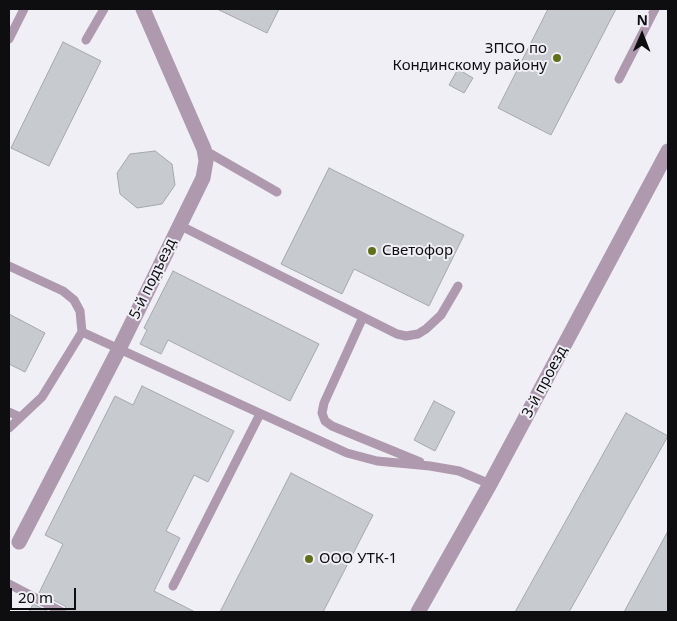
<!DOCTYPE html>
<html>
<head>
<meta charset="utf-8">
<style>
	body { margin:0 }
	#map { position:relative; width:677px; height:621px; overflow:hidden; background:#f0eff6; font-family:"Noto Sans",sans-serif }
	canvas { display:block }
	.frame { position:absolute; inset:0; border:10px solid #0e0e10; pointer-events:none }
	.north { position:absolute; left:617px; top:10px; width:50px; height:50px; -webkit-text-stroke:4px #f0eff6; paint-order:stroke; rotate:1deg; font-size:14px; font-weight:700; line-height:20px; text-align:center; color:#0e0e10 }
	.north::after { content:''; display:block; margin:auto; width:18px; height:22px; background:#0e0e10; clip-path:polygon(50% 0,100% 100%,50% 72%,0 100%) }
	.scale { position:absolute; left:10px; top:588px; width:66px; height:22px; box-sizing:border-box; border:2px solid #0e0e10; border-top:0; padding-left:6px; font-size:15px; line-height:18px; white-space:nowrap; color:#0e0e10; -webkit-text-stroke:4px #f0eff6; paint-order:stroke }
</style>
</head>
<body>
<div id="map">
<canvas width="677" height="621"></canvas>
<div class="frame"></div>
<div class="north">N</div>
<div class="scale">20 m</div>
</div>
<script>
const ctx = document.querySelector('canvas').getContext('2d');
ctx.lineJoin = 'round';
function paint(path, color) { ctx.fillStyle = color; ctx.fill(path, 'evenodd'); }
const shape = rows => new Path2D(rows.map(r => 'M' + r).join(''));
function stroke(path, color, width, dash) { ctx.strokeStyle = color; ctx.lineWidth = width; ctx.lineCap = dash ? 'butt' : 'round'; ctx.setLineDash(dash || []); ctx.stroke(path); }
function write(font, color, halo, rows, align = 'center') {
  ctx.font = font + ' "Noto Sans",sans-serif'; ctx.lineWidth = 4; ctx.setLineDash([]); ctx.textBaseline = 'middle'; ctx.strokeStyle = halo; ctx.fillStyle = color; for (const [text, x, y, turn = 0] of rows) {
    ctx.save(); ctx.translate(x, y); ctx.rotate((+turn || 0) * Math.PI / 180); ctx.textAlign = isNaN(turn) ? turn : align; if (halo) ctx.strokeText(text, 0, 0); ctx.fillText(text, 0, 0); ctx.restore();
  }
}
const building = shape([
	[217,9,279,9,267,33,217,9],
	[548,9,616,9,551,135,498,108,548,9],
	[63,42,101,61,49,166,11,148,63,42],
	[458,69,473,78,464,93,449,85,458,69],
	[155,151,172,164,175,185,162,204,137,208,120,194,117,173,130,154,155,151],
	[329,168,464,235,429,306,354,269,342,294,281,264,329,168],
	[173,271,319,344,290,401,168,340,161,354,140,344,147,330,144,328,173,271],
	[9,314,45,333,25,372,9,364,9,314],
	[142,386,234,431,208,482,194,475,166,531,180,538,154,591,195,612,68,612,65,606,39,593,63,544,45,535,115,396,133,405,142,386],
	[434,401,455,412,435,451,414,440,434,401],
	[626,413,668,436,569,612,515,612,626,413],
	[291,473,373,515,323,612,220,612,291,473],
	[668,531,668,612,624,612,668,531],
	[33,604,49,612,29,612,33,604]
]);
const lane = shape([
	[9,39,24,9],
	[86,40,104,9],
	[619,79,655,9],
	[204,150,277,192],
	[179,225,397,334,406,336,418,334,426,329,441,315,458,286],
	[9,266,63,291,74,300,80,311,82,332,42,397,9,428],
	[363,317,324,403,322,413,325,421,332,426,420,462],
	[82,332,347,453,377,461,430,466,459,471,490,484],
	[9,412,20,417],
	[9,584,62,612],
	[173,586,260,414]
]);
const street = shape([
	[19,542,119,349,203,178,206,161,204,149,143,9],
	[418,612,490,484,668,151]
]);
const markers = [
	[557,58,5,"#626f1a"],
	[372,251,5,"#626f1a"],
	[309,559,5,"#626f1a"]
];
const poiNames = [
	["ЗПСО по",547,49,"right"],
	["Кондинскому району",547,66,"right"],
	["Светофор",382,251],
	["ООО УТК-1",319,559]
];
const streetNames = [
	["5-й подъезд",153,279,-64],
	["3-й проезд",545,382,-62]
];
paint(building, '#c7cbd0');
stroke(building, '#a4a8ad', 1);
stroke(lane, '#ae99ae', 9);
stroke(street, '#ae99ae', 15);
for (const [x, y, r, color] of markers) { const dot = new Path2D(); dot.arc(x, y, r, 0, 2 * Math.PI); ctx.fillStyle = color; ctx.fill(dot); stroke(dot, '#f0eff6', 2); }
write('15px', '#0e0e10', '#f0eff6', poiNames, 'left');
write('15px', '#0e0e10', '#f0eff6', streetNames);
</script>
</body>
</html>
